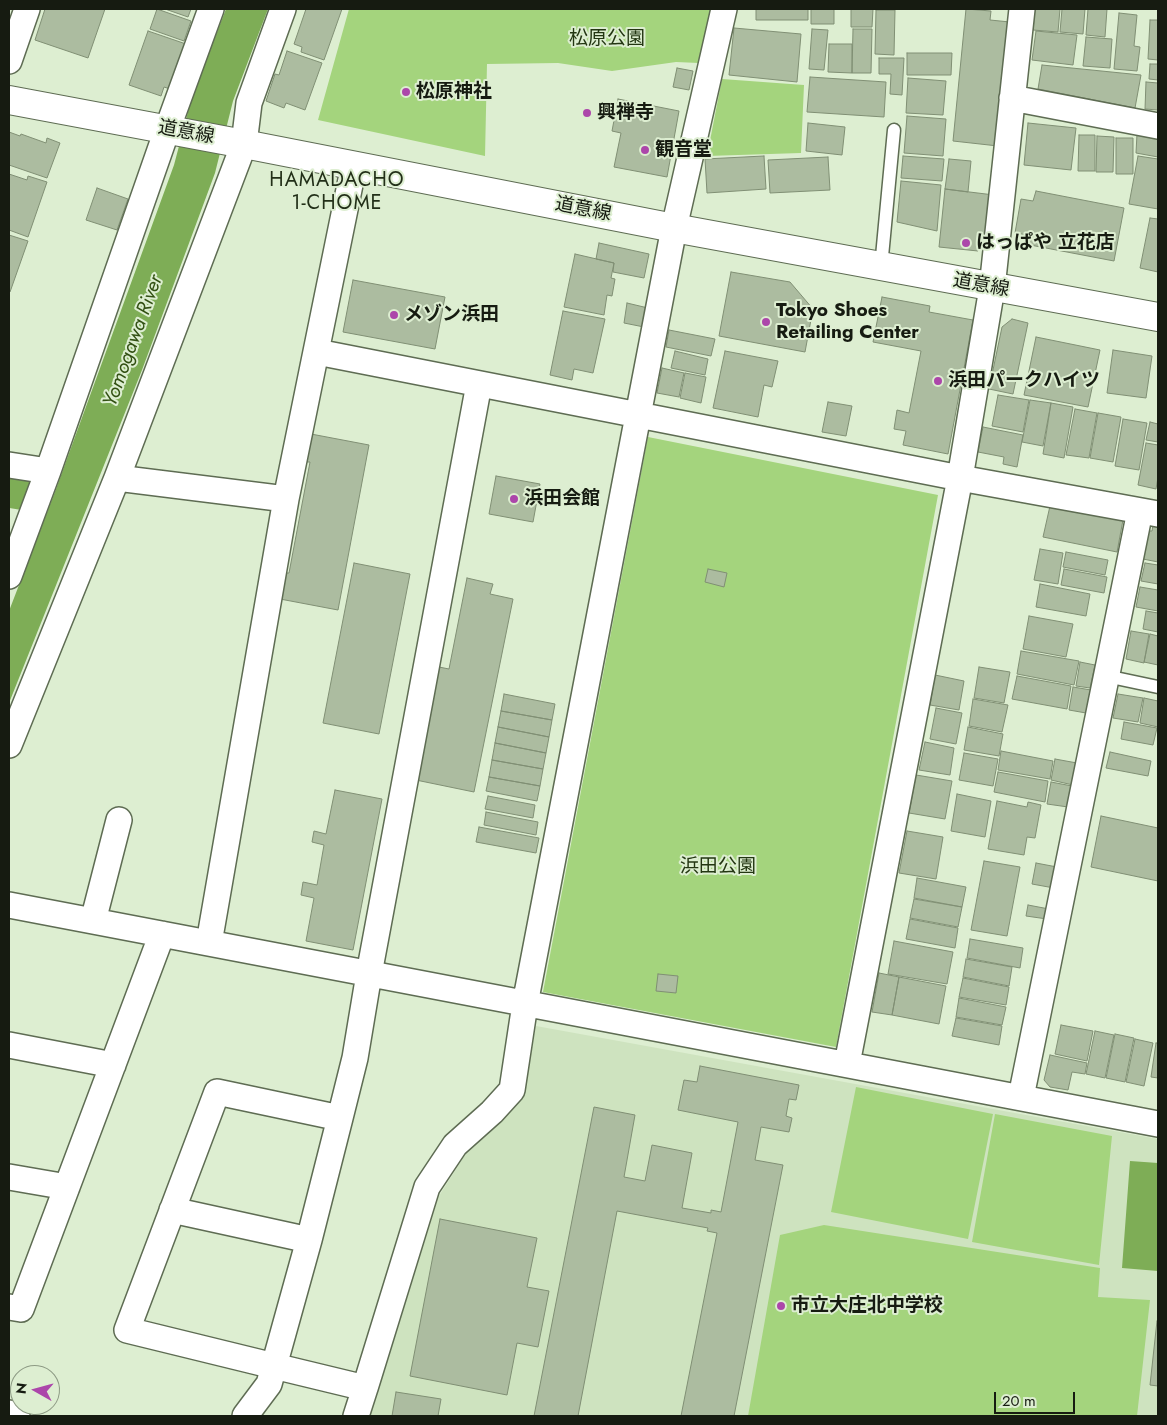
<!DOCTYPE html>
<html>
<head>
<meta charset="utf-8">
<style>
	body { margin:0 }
	#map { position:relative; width:1167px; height:1425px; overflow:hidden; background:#ddeed1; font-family:Jost,sans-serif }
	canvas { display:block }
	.frame { position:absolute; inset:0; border:10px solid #161b11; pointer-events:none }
	.north { position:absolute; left:10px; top:1365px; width:50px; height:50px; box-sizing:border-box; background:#ddeed1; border:1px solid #8d9a84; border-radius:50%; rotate:277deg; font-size:14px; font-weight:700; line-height:20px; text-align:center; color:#161b11 }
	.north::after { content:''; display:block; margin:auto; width:18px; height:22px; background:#ac46aa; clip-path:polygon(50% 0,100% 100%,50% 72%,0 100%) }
	.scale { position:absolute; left:994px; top:1392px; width:81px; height:22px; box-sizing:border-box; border:2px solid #161b11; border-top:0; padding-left:6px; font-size:15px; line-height:18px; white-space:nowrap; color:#161b11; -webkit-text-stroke:4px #ddeed1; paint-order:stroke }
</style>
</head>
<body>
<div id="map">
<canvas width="1167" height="1425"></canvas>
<div class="frame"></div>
<div class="north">N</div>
<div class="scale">20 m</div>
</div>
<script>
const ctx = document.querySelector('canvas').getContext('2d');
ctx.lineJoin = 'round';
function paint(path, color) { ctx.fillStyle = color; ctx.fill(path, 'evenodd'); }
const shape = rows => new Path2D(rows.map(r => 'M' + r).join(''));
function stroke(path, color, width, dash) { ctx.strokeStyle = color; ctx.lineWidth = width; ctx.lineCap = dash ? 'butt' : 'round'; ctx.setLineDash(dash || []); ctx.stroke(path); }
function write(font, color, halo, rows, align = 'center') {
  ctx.font = font + ' Jost,"Noto Sans JP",sans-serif'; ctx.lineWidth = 4; ctx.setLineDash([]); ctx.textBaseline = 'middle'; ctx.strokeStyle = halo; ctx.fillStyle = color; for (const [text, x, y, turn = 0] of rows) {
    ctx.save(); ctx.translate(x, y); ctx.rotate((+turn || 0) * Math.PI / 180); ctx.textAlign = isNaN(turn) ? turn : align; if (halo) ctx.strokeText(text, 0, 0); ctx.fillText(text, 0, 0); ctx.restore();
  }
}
const built = shape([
	[536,1026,1158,1139,1158,1416,370,1416,439,1196,465,1155,502,1121,524,1093]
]);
const green = shape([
	[349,9,713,9,699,63,676,62,612,71,558,63,487,64,485,156,318,120],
	[722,79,804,85,801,153,707,156],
	[648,437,938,495,836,1047,543,992],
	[856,1087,993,1114,968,1239,831,1212],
	[995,1114,1112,1136,1099,1265,972,1242],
	[824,1225,1100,1268,1098,1297,1150,1300,1137,1416,748,1416,780,1235]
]);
const water = shape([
	[226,9,268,9,233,101,215,173,142,370,9,703,9,611,56,489,174,165,193,93],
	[1130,1161,1158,1163,1158,1271,1122,1268]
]);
const river = shape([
	[9,483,27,486]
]);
const building = shape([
	[45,9,105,9,88,58,35,40,45,9],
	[157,9,191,21,184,41,150,29,157,9],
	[165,9,191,9,188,17,165,9],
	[306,9,342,9,324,60,301,52,302,47,294,44,306,9],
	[756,9,808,9,808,20,756,20,756,9],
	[811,9,834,9,834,24,811,24,811,9],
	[851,9,873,9,872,27,851,27,851,9],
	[966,9,991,11,990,20,1010,22,998,146,953,141,966,9],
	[1035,9,1060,9,1058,32,1033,30,1035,9],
	[1062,9,1085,9,1083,34,1060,32,1062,9],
	[1088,9,1107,9,1105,37,1086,35,1088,9],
	[876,10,895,10,894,55,875,54,876,10],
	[1119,13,1137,15,1134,46,1140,47,1137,71,1114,69,1119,13],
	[1150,20,1158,20,1158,60,1148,59,1150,20],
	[734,28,801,34,797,82,729,75,734,28],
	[812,29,828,30,824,70,809,69,812,29],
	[853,29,872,29,871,73,852,73,853,29],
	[148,31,186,44,170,89,164,87,161,96,129,85,148,31],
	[1036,31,1077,35,1073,65,1032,60,1036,31],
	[1086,37,1112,39,1110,68,1083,66,1086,37],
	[829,44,852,44,852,73,828,72,829,44],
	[287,51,322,63,305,110,286,103,284,108,266,101,275,74,279,75,287,51],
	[907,53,952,53,951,75,907,75,907,53],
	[879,58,904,58,902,95,890,94,891,74,879,74,879,58],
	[1150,64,1158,64,1158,80,1149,79,1150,64],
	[1042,65,1141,75,1135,108,1038,89,1042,65],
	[677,68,693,71,689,90,673,87,677,68],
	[810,77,886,82,884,117,807,112,810,77],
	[908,78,946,81,943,115,906,113,908,78],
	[1146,82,1158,83,1158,110,1145,109,1146,82],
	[618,99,679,111,667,177,614,167,621,133,612,131,618,99],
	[907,116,946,119,943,156,904,153,907,116],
	[808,123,845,127,842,155,806,151,808,123],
	[1028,123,1076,128,1071,170,1024,165,1028,123],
	[9,132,20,136,21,134,46,143,47,138,60,143,47,178,9,165,9,132],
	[1137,134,1158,138,1158,157,1136,153,1137,134],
	[1079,135,1095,135,1095,171,1078,171,1079,135],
	[1097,136,1114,137,1113,172,1096,172,1097,136],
	[1116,138,1133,138,1133,174,1116,174,1116,138],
	[764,156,766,189,707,193,705,159,764,156],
	[903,156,944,159,942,181,901,178,903,156],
	[1138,156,1158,159,1158,209,1129,204,1138,156],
	[828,157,830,190,770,193,768,160,828,157],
	[949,159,971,161,968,192,945,189,949,159],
	[9,174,27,180,28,176,47,182,28,237,9,230,9,174],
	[901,181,941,185,937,231,897,222,901,181],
	[97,188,128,199,117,230,86,220,97,188],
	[945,189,994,195,988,243,981,245,978,251,939,247,945,189],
	[1036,191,1124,208,1114,261,1025,244,1027,235,1015,233,1021,199,1033,201,1036,191],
	[1150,218,1158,219,1158,272,1140,268,1150,218],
	[9,235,28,241,10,292,9,292,9,235],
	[599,243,649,254,644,278,613,272,614,263,596,259,599,243],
	[575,254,614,263,611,278,615,279,612,296,607,295,604,315,564,307,575,254],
	[731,272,790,282,813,309,805,352,719,336,731,272],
	[353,280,445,297,435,349,343,332,353,280],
	[882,297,930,306,929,312,973,320,948,454,903,445,906,431,894,429,897,410,909,413,921,351,873,342,882,297],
	[627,303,648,308,644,327,624,323,627,303],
	[563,311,605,319,593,373,574,369,572,380,550,375,563,311],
	[1012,319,1028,323,1013,394,989,389,1002,327,1012,319],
	[669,330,715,339,711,356,666,347,669,330],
	[1036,337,1100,350,1088,407,1024,395,1036,337],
	[1113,350,1152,356,1146,398,1107,393,1113,350],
	[675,351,708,359,705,375,671,368,675,351],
	[725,351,778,361,772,387,764,385,758,417,713,408,725,351],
	[662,368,684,373,679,397,657,393,662,368],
	[685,373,706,377,701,403,680,398,685,373],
	[998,395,1029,400,1023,432,992,426,998,395],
	[1030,400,1051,403,1043,446,1022,442,1030,400],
	[828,402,852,406,846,436,822,432,828,402],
	[1051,403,1073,407,1064,458,1043,454,1051,403],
	[1075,409,1097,413,1089,458,1066,455,1075,409],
	[1098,413,1121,417,1113,462,1090,458,1098,413],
	[1123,419,1147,423,1139,470,1115,466,1123,419],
	[1150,422,1158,424,1158,442,1146,440,1150,422],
	[983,427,1023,435,1017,467,1003,464,1004,457,978,452,983,427],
	[311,434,369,445,338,610,280,599,285,573,289,573,310,462,305,462,311,434],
	[1146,443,1158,445,1158,477,1156,489,1138,485,1146,443],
	[496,476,540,484,533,522,489,514,496,476],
	[1050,506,1123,520,1117,552,1043,537,1050,506],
	[1153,525,1158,526,1158,562,1143,559,1149,531,1152,531,1153,525],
	[1040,549,1063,553,1058,584,1034,580,1040,549],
	[1066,552,1108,560,1105,575,1063,567,1066,552],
	[354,563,410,574,379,734,323,723,354,563],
	[1145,563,1158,565,1158,584,1141,581,1145,563],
	[708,569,727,573,724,587,705,582,708,569],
	[1064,569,1107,577,1104,593,1061,585,1064,569],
	[467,578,493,584,490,594,513,599,474,792,411,779,434,666,449,669,467,578],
	[1040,584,1090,594,1086,616,1036,607,1040,584],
	[1140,587,1158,590,1158,611,1136,607,1140,587],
	[1146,611,1158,613,1158,632,1143,629,1146,611],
	[1029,616,1073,624,1066,657,1023,649,1029,616],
	[1131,631,1149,634,1144,663,1126,659,1131,631],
	[1150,634,1158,636,1158,665,1144,662,1150,634],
	[1021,651,1079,661,1074,685,1017,674,1021,651],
	[1080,662,1095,665,1090,688,1076,686,1080,662],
	[979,667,1010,672,1004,703,974,698,979,667],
	[935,675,964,681,959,710,930,705,935,675],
	[1017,676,1071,686,1067,709,1012,699,1017,676],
	[1073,687,1091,690,1086,713,1069,710,1073,687],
	[504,694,555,704,552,720,501,711,504,694],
	[1118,694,1143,698,1138,722,1113,718,1118,694],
	[1144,698,1158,701,1158,727,1140,723,1144,698],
	[973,699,1008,705,1002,732,969,726,973,699],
	[936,708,962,713,956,744,930,739,936,708],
	[501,711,552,720,549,737,498,727,501,711],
	[1124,722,1157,728,1153,745,1121,739,1124,722],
	[498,727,549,737,546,753,495,743,498,727],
	[968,727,1003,734,999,756,964,750,968,727],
	[925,742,954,748,950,775,919,770,925,742],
	[495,743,546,753,543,769,492,760,495,743],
	[1001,751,1053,761,1050,779,998,770,1001,751],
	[1110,752,1151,761,1148,776,1106,768,1110,752],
	[964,753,998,759,993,786,959,780,964,753],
	[1055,759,1077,763,1073,785,1051,780,1055,759],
	[492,760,543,769,540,786,489,777,492,760],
	[998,772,1048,781,1045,802,994,792,998,772],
	[916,775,952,781,945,819,909,813,916,775],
	[489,777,540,786,537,801,486,791,489,777],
	[1051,782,1072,786,1068,807,1047,804,1051,782],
	[335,790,382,799,353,950,306,941,314,898,301,895,303,882,317,885,324,845,312,842,314,831,326,834,335,790],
	[957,794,991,801,985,837,951,831,957,794],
	[488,796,535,805,533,818,485,809,488,796],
	[997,801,1027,807,1028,802,1041,805,1035,838,1027,837,1024,855,988,849,997,801],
	[486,812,538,822,536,835,484,825,486,812],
	[1101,816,1158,828,1158,881,1091,867,1101,816],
	[479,827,539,838,536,853,476,842,479,827],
	[907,831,943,837,936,879,899,873,907,831],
	[984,861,1020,867,1007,936,971,930,984,861],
	[1036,863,1057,867,1054,888,1032,884,1036,863],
	[917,878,966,887,962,907,914,898,917,878],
	[914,899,962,907,958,927,910,918,914,899],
	[1028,905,1049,909,1047,919,1026,916,1028,905],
	[910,919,958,928,955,948,906,939,910,919],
	[970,939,1023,948,1020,968,967,958,970,939],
	[894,941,953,952,947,984,888,974,894,941],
	[966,959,1012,967,1009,986,963,977,966,959],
	[879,973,899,977,892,1015,872,1012,879,973],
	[658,974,678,976,676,993,656,991,658,974],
	[899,977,946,986,939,1024,892,1015,899,977],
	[963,978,1009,987,1006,1005,959,997,963,978],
	[959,998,1006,1007,1002,1025,956,1017,959,998],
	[956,1018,1002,1026,999,1045,952,1036,956,1018],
	[1061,1025,1093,1031,1087,1061,1055,1054,1061,1025],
	[1095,1031,1114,1035,1105,1078,1086,1074,1095,1031],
	[1115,1034,1134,1038,1125,1082,1106,1078,1115,1034],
	[1135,1039,1153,1043,1144,1086,1126,1082,1135,1039],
	[1156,1043,1158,1043,1158,1078,1151,1077,1156,1043],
	[1050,1055,1087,1063,1085,1074,1072,1072,1068,1090,1050,1087,1044,1080,1050,1055],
	[700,1066,799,1085,796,1100,789,1099,786,1116,792,1118,789,1132,761,1127,755,1160,783,1165,734,1416,681,1416,717,1233,707,1231,708,1228,617,1211,578,1416,534,1416,594,1107,635,1115,624,1177,645,1181,652,1145,692,1153,682,1208,711,1213,711,1210,721,1212,738,1122,678,1110,684,1080,697,1082,700,1066],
	[440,1219,537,1238,527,1287,549,1291,538,1347,517,1343,507,1395,410,1376,440,1219],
	[1157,1321,1158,1321,1158,1386,1150,1385,1157,1321],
	[396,1392,441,1399,438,1416,392,1416,396,1392]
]);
const service = shape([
	[881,267,894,130],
	[1106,676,1158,687]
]);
const minor = shape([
	[9,61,27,9],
	[1012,98,1158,126],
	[317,352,960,478,1158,514],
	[9,465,48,471],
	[117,478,286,499],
	[9,576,48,471,167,130,211,9],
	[9,745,117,478,244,144,249,103,283,9],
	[9,905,1158,1124],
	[93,921,119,820],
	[209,943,286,499,354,165],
	[9,1045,113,1065],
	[847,1064,960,478,992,288,1022,9],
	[1021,1097,1140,511],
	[340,1118,217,1092,127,1330,274,1366,309,1240,340,1118,355,1058,369,974,479,384],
	[9,1177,67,1187],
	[172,1210,309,1240],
	[9,1307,21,1309,162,934],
	[365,1388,427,1187,455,1145,492,1112,512,1090,525,1004,674,228,724,9],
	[9,1413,17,1416],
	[245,1416,269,1384,274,1366,365,1388,356,1416]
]);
const tertiary = shape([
	[9,100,244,144,674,228,1158,317]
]);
const markers = [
	[406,92,5,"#ac46aa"],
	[587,113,5,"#ac46aa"],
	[645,150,5,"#ac46aa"],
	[966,243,5,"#ac46aa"],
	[394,315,5,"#ac46aa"],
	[766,322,5,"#ac46aa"],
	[938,381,5,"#ac46aa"],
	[514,499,5,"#ac46aa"],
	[781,1306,5,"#ac46aa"]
];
const parkNames = [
	["松原公園",607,39],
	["浜田公園",718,867]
];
const poiNames = [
	["松原神社",416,92],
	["興禅寺",597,113],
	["観音堂",655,150],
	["はっぱや 立花店",976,243],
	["Tokyo Shoes",776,311],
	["Retailing Center",776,333],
	["メゾン浜田",404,315],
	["浜田パークハイツ",948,381],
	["浜田会館",524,499],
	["市立大庄北中学校",791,1306]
];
const streetNames = [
	["道意線",186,133,10],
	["道意線",583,210,11],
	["道意線",981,286,10]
];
const neighbourhoodNames = [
	["HAMADACHO",337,181],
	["1-CHOME",337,204]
];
const waterNames = [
	["Yomogawa River",134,341,-70]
];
paint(built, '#cee3bf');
paint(green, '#a4d47d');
paint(water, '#7ead56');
stroke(river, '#7ead56', 49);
paint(building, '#acbca0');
stroke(building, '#808f74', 1);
stroke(service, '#5e6c53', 15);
stroke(minor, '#5e6c53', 28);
stroke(tertiary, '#5e6c53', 30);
stroke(service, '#fff', 12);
stroke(minor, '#fff', 25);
stroke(tertiary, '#fff', 28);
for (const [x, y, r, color] of markers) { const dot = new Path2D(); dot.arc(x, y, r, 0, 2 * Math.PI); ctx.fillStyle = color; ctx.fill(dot); stroke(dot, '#ddeed1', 2); }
write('19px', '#233612', '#ddeed1', parkNames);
write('bold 19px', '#161b11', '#ddeed1', poiNames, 'left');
write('19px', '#161b11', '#ddeed1', streetNames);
ctx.letterSpacing = '1px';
write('20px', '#222f18', '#ddeed1', neighbourhoodNames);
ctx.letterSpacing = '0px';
write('italic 20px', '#325013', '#ddeed1', waterNames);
</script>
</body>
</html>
